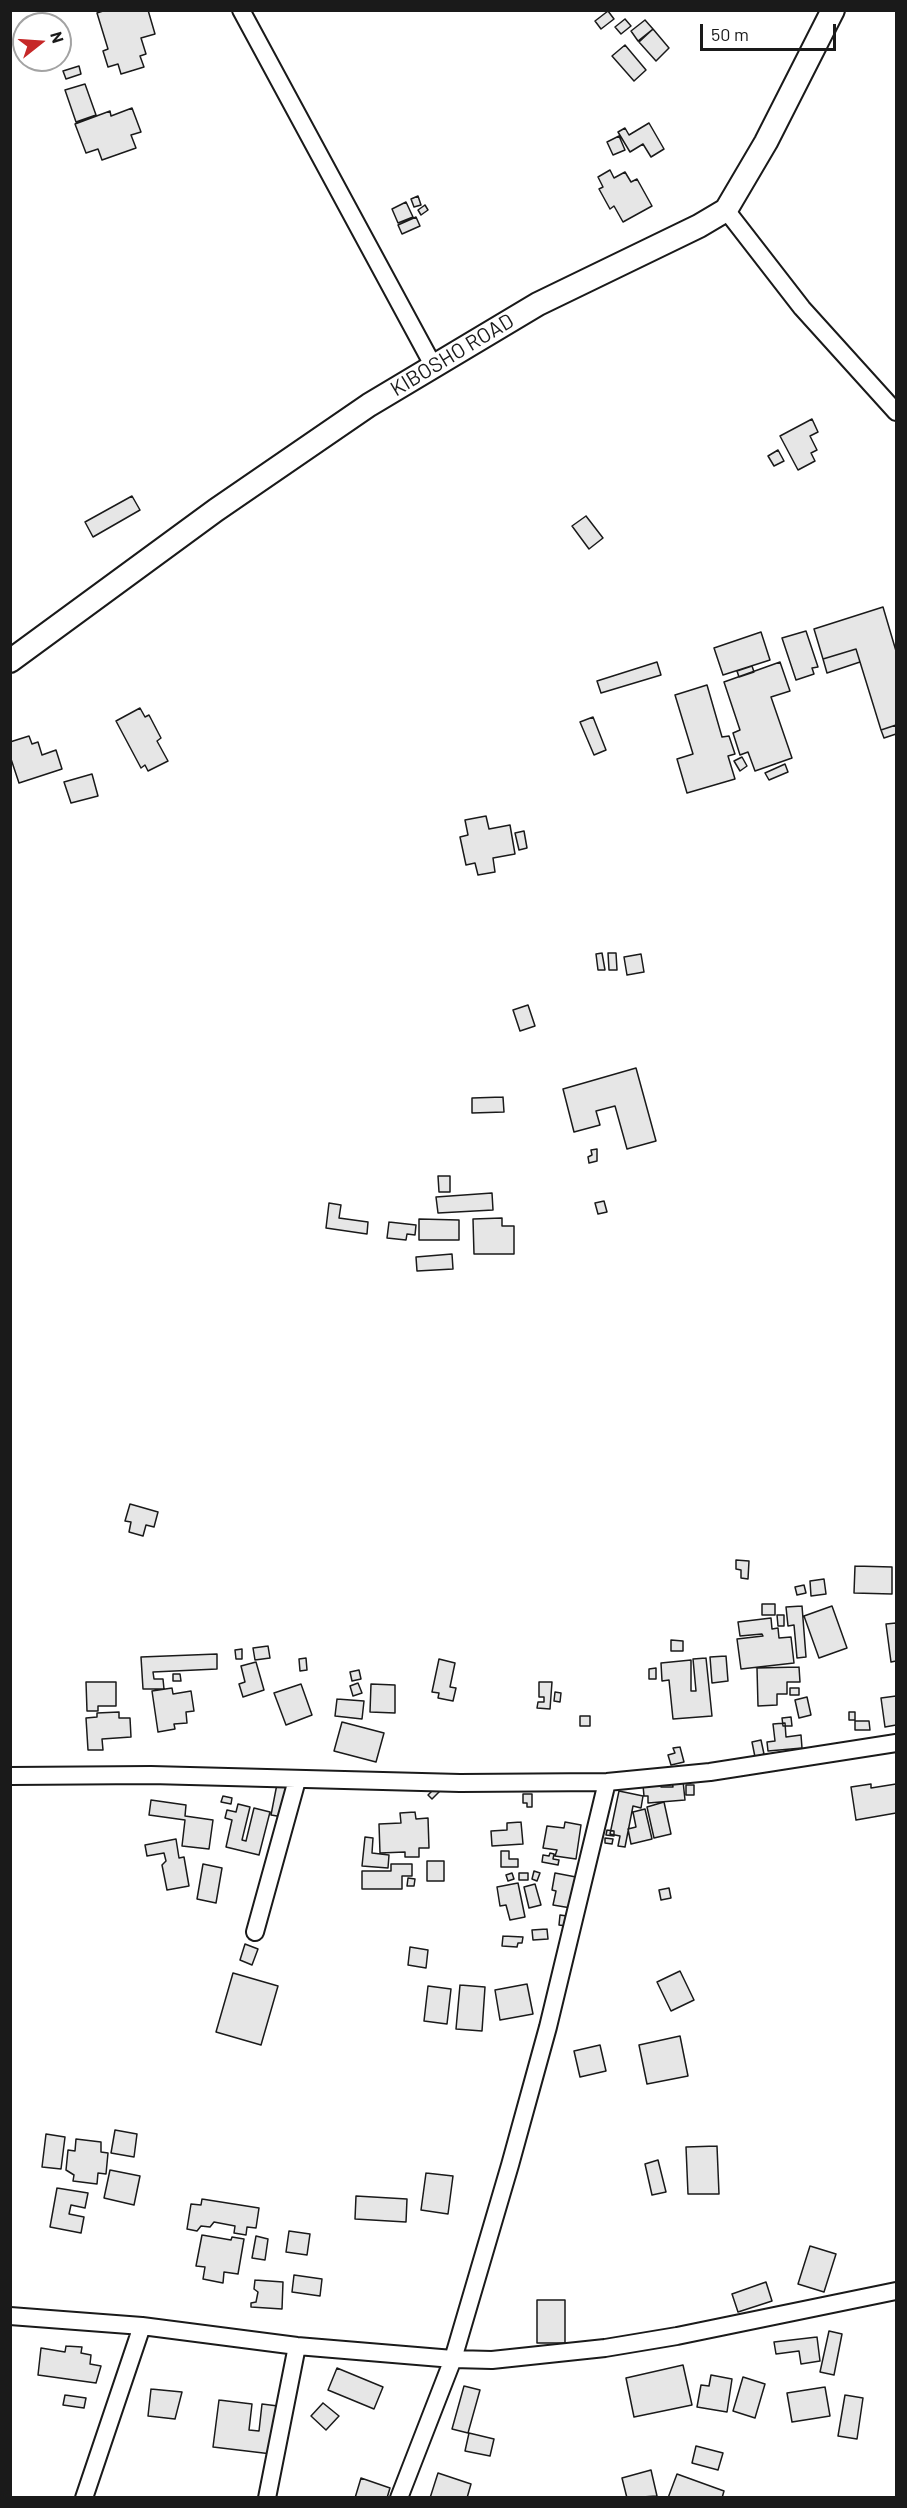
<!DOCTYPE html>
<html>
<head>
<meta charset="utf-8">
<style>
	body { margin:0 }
	#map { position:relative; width:907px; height:2508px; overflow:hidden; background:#fff; font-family:Barlow,sans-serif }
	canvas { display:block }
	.frame { position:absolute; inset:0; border:12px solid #1a1a1a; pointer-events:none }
	.north { position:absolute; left:12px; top:12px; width:60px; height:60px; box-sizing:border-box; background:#fff; border:2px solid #a3a3a3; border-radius:50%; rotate:73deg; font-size:16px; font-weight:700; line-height:24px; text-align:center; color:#1a1a1a }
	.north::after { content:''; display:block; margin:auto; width:21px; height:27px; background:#c62828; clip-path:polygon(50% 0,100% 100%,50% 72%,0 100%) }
	.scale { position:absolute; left:700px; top:24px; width:136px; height:27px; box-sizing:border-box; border:3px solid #1a1a1a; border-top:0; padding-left:8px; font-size:18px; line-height:21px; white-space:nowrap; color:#1a1a1a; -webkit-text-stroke:4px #fff; paint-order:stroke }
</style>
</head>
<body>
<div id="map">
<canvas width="907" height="2508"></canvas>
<div class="frame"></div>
<div class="north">N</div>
<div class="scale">50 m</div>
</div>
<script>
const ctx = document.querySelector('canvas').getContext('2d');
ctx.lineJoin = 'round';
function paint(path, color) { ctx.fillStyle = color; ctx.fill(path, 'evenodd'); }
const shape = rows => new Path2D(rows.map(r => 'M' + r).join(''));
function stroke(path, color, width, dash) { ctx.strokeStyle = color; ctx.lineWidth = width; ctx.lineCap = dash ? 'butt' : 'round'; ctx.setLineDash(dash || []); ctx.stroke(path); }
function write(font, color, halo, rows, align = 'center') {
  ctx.font = font + ' Barlow,sans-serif'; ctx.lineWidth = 4.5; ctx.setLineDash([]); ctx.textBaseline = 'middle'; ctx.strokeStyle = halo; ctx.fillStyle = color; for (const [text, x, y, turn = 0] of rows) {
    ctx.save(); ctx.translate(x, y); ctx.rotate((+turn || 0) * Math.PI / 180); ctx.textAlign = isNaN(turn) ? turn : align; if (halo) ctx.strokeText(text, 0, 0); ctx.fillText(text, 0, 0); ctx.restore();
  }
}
const building = shape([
	[106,10,148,10,155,34,141,38,146,54,140,56,144,67,121,74,118,64,108,67,103,51,108,49,97,13,106,10],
	[608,11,614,19,601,29,595,21,608,11],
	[625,19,631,26,621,34,615,27,625,19],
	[645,20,653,29,638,41,631,31,645,20],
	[653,29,669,48,656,61,639,42,653,29],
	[625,45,646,70,634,81,612,56,625,45],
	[79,66,81,74,66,79,63,71,79,66],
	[85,84,96,115,76,122,65,90,85,84],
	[132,108,141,132,131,135,136,148,102,160,98,149,86,153,75,124,110,111,111,116,132,108],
	[649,123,664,149,651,157,643,144,630,152,618,132,625,128,629,135,649,123],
	[619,136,625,150,613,155,607,142,619,136],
	[610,170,614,178,625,172,631,182,637,179,652,206,623,222,614,206,610,209,599,189,603,187,598,177,610,170],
	[418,196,421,205,414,207,411,199,418,196],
	[406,202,413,217,398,223,392,209,406,202],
	[425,205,428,210,421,215,418,210,425,205],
	[416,217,420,226,402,234,398,225,416,217],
	[812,419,818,432,810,436,817,450,811,453,815,461,798,470,780,436,812,419],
	[778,450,784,461,774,466,768,456,778,450],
	[132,496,140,510,93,537,85,522,132,496],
	[586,516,603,538,589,549,572,526,586,516],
	[883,607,896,651,896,725,881,730,856,649,823,659,814,629,883,607],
	[806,631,818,667,812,668,814,674,796,680,782,638,806,631],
	[761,632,770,660,723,675,714,648,761,632],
	[856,649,860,662,827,673,823,659,856,649],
	[657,662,661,675,601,693,597,681,657,662],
	[780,662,790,691,771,697,792,758,755,771,748,752,740,755,733,733,740,730,724,682,780,662],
	[752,666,754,672,739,677,737,671,752,666],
	[707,685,722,737,729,736,735,754,728,756,735,779,687,793,677,759,693,754,675,695,707,685],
	[140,708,145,717,149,715,161,738,157,741,168,761,148,771,145,765,141,768,116,721,140,708],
	[593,717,606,750,594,755,580,722,593,717],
	[896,725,896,734,884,738,881,730,896,725],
	[29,736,32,744,38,742,42,755,56,750,62,769,19,783,10,756,10,742,29,736],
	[742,757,747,766,740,771,734,761,742,757],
	[785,764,788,772,769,780,765,773,785,764],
	[92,774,98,796,71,803,64,782,92,774],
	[486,816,489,829,510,825,515,854,493,858,495,872,478,875,475,863,466,865,460,837,468,835,465,820,486,816],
	[524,831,527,848,519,850,515,833,524,831],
	[602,953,605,970,598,970,596,954,602,953],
	[608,953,616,953,617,970,609,970,608,953],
	[641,954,644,972,627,975,624,957,641,954],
	[528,1005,535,1026,520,1031,513,1010,528,1005],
	[636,1068,656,1141,627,1149,615,1106,596,1111,600,1125,574,1132,563,1089,636,1068],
	[503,1097,504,1112,472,1113,472,1098,503,1097],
	[597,1149,597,1161,589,1163,588,1157,592,1155,591,1150,597,1149],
	[438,1176,450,1176,450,1192,439,1192,438,1176],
	[492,1193,493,1210,438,1213,436,1197,492,1193],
	[604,1201,607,1212,598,1214,595,1203,604,1201],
	[329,1203,341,1205,339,1218,368,1222,367,1234,326,1228,329,1203],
	[502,1218,502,1226,514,1226,514,1254,474,1254,473,1219,502,1218],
	[419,1219,459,1220,459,1240,419,1240,419,1219],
	[389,1222,416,1225,415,1235,407,1234,406,1240,387,1238,389,1222],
	[452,1254,453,1269,417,1271,416,1257,452,1254],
	[130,1504,158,1512,154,1527,146,1525,143,1536,129,1532,131,1522,125,1521,130,1504],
	[736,1560,749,1561,748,1579,741,1578,741,1570,736,1569,736,1560],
	[855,1566,892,1567,892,1594,854,1593,855,1566],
	[824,1579,826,1594,811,1596,810,1581,824,1579],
	[804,1585,806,1593,797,1595,795,1587,804,1585],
	[762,1604,775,1604,775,1615,762,1615,762,1604],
	[802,1606,806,1657,797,1658,794,1625,788,1626,786,1607,802,1606],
	[832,1606,847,1648,819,1658,804,1616,832,1606],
	[777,1615,784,1615,784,1626,778,1626,777,1615],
	[771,1618,772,1629,778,1628,779,1638,791,1637,794,1663,741,1669,737,1639,763,1636,762,1634,740,1636,738,1622,771,1618],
	[896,1623,896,1661,891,1662,886,1624,896,1623],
	[671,1640,683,1641,683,1651,671,1651,671,1640],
	[268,1646,270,1658,255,1660,253,1648,268,1646],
	[242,1649,242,1659,236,1659,235,1650,242,1649],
	[217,1654,217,1669,153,1672,154,1679,163,1679,164,1689,143,1689,141,1657,217,1654],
	[726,1656,728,1681,712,1683,710,1657,726,1656],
	[306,1658,307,1670,300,1671,299,1659,306,1658],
	[706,1658,712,1716,673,1719,669,1680,662,1681,661,1663,691,1660,691,1691,696,1691,693,1659,706,1658],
	[439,1659,455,1663,450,1687,456,1688,453,1701,438,1698,439,1693,432,1692,439,1659],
	[256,1662,264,1690,243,1697,239,1684,245,1682,241,1666,256,1662],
	[799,1667,800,1682,787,1682,787,1694,777,1694,777,1705,758,1706,757,1668,799,1667],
	[656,1668,656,1679,649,1679,649,1669,656,1668],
	[359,1670,361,1679,352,1681,350,1672,359,1670],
	[173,1674,180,1674,181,1681,173,1681,173,1674],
	[86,1682,116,1682,116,1706,98,1706,98,1711,87,1711,86,1682],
	[539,1682,552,1682,550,1709,537,1708,538,1702,544,1702,544,1697,539,1697,539,1682],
	[358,1683,362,1693,353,1696,350,1686,358,1683],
	[301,1684,312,1715,286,1725,274,1693,301,1684],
	[371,1684,395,1685,395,1713,370,1712,371,1684],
	[172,1688,173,1694,191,1691,194,1711,186,1712,187,1723,174,1724,175,1729,158,1732,152,1691,172,1688],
	[790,1688,799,1688,799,1695,790,1695,790,1688],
	[555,1692,561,1693,560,1702,554,1701,555,1692],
	[896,1696,896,1725,885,1727,881,1698,896,1696],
	[807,1697,811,1715,799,1718,795,1700,807,1697],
	[337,1699,364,1701,362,1719,335,1716,337,1699],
	[119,1712,119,1718,130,1718,131,1737,102,1739,103,1750,88,1750,86,1718,97,1717,97,1713,119,1712],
	[849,1712,855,1712,855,1720,849,1720,849,1712],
	[580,1716,590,1716,590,1726,580,1726,580,1716],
	[791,1717,792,1726,783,1726,782,1718,791,1717],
	[855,1721,869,1721,870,1730,855,1730,855,1721],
	[342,1722,384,1733,376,1762,334,1751,342,1722],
	[785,1723,786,1737,801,1735,802,1748,768,1751,767,1742,775,1741,773,1724,785,1723],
	[761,1740,764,1754,755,1757,752,1742,761,1740],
	[680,1747,684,1762,671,1765,668,1755,675,1753,673,1748,680,1747],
	[683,1781,685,1800,648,1803,648,1796,644,1796,643,1785,661,1784,661,1787,673,1787,672,1782,683,1781],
	[277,1784,290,1786,283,1817,271,1815,277,1784],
	[871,1784,871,1788,896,1784,896,1813,856,1820,851,1787,871,1784],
	[438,1785,442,1789,432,1799,428,1795,438,1785],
	[686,1785,694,1785,694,1795,686,1795,686,1785],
	[619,1791,643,1796,641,1808,633,1806,625,1847,618,1846,620,1836,610,1834,619,1791],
	[523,1794,532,1794,532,1807,527,1807,527,1803,523,1803,523,1794],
	[223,1796,232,1798,231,1804,221,1802,223,1796],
	[151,1800,186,1805,185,1816,213,1820,209,1849,182,1846,185,1820,149,1815,151,1800],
	[664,1802,671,1834,654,1838,647,1807,664,1802],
	[238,1804,250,1807,242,1840,246,1841,254,1808,270,1812,259,1855,226,1847,232,1820,225,1818,227,1810,236,1812,238,1804],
	[645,1809,652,1839,631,1844,628,1829,636,1827,633,1812,645,1809],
	[415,1812,416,1819,428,1818,429,1848,419,1848,419,1857,405,1857,405,1852,380,1853,379,1824,401,1823,400,1813,415,1812],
	[521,1822,523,1844,492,1846,491,1831,507,1830,507,1823,521,1822],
	[565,1822,581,1825,576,1859,555,1856,557,1850,543,1848,547,1826,564,1828,565,1822],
	[607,1830,614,1831,614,1836,606,1835,607,1830],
	[365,1837,373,1838,372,1853,389,1855,388,1868,362,1866,365,1837],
	[605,1838,613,1839,612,1844,605,1843,605,1838],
	[176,1839,179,1858,184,1857,189,1886,167,1890,162,1865,166,1861,164,1853,147,1856,145,1845,176,1839],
	[501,1851,509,1851,509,1859,518,1859,518,1867,501,1867,501,1851],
	[550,1853,554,1854,553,1859,559,1860,558,1865,542,1862,543,1855,549,1856,550,1853],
	[427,1861,444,1861,444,1881,427,1881,427,1861],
	[203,1864,222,1868,216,1903,197,1899,203,1864],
	[391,1864,412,1864,412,1876,402,1876,402,1889,362,1889,362,1871,391,1871,391,1864],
	[534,1871,540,1873,537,1881,532,1879,534,1871],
	[512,1873,514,1879,508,1881,506,1875,512,1873],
	[519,1873,528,1873,528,1880,519,1880,519,1873],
	[555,1873,576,1877,571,1908,553,1905,556,1891,552,1890,555,1873],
	[408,1878,415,1879,414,1886,407,1886,408,1878],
	[518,1883,525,1917,510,1920,506,1905,500,1906,497,1887,518,1883],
	[535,1884,541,1905,529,1908,524,1887,535,1884],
	[669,1888,671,1898,661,1900,659,1890,669,1888],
	[560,1915,567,1916,566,1926,559,1925,560,1915],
	[547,1929,548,1939,533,1940,532,1930,547,1929],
	[503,1936,523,1937,522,1943,518,1943,517,1947,502,1946,503,1936],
	[245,1944,258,1949,252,1965,240,1960,245,1944],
	[410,1947,428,1950,426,1968,408,1965,410,1947],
	[680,1971,694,2000,671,2011,657,1982,680,1971],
	[233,1973,278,1986,261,2045,216,2032,233,1973],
	[527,1984,533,2014,500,2020,495,1990,527,1984],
	[460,1985,485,1987,482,2031,456,2029,460,1985],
	[428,1986,451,1989,447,2024,424,2021,428,1986],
	[680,2036,688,2076,647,2084,639,2045,680,2036],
	[600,2045,606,2071,580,2077,574,2051,600,2045],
	[115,2130,137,2134,134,2157,111,2153,115,2130],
	[46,2134,65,2137,61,2169,42,2167,46,2134],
	[76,2139,101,2142,101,2152,108,2153,106,2174,98,2173,97,2184,73,2181,74,2175,66,2170,68,2150,75,2151,76,2139],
	[717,2146,719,2194,688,2194,686,2147,717,2146],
	[658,2160,666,2192,652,2195,645,2164,658,2160],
	[110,2170,140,2176,134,2205,104,2198,110,2170],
	[426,2173,453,2176,448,2214,421,2210,426,2173],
	[57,2188,88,2193,85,2208,71,2205,69,2214,84,2217,81,2233,50,2227,57,2188],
	[356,2196,407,2199,406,2222,355,2219,356,2196],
	[202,2199,259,2208,256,2228,247,2227,246,2235,234,2233,235,2226,214,2222,210,2227,201,2226,197,2231,187,2229,191,2204,201,2205,202,2199],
	[289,2231,310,2234,307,2255,286,2252,289,2231],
	[202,2235,231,2240,232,2237,244,2239,238,2274,224,2272,223,2283,203,2279,205,2267,196,2266,202,2235],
	[256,2236,268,2239,265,2260,252,2258,256,2236],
	[810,2246,836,2254,824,2292,798,2284,810,2246],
	[294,2275,322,2279,320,2296,292,2292,294,2275],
	[255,2280,283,2282,282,2309,251,2307,251,2303,256,2302,258,2292,254,2289,255,2280],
	[766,2282,772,2301,738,2312,732,2294,766,2282],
	[537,2300,565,2300,565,2343,537,2343,537,2300],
	[829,2331,842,2334,834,2375,820,2372,829,2331],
	[817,2337,820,2361,801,2364,799,2351,776,2354,774,2342,817,2337],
	[66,2346,82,2347,81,2353,91,2355,90,2364,101,2366,96,2383,38,2375,41,2348,65,2352,66,2346],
	[683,2365,692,2405,634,2417,626,2378,683,2365],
	[337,2368,383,2387,374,2409,328,2390,337,2368],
	[711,2375,732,2379,727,2412,697,2407,701,2385,709,2386,711,2375],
	[743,2377,765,2384,755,2418,733,2411,743,2377],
	[464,2386,480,2390,468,2433,452,2429,464,2386],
	[825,2387,830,2416,792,2422,787,2393,825,2387],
	[151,2389,182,2392,175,2419,148,2416,151,2389],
	[65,2395,86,2398,84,2408,63,2405,65,2395],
	[845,2395,863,2398,857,2439,838,2436,845,2395],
	[219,2400,252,2404,249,2430,259,2431,262,2404,286,2407,280,2455,213,2447,219,2400],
	[323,2403,339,2416,326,2430,311,2416,323,2403],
	[469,2433,494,2439,490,2456,465,2451,469,2433],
	[696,2446,723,2453,718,2470,692,2463,696,2446],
	[651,2470,657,2496,627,2498,622,2478,651,2470],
	[438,2473,471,2484,467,2498,430,2498,438,2473],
	[677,2474,724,2491,722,2498,668,2498,677,2474],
	[361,2478,390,2488,387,2498,355,2498,361,2478]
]);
const street = shape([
	[241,10,434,367],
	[726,210,802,308,896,412],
	[10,1776,151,1775,460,1783,607,1782,710,1772,896,1743],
	[255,1932,297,1780],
	[10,2316,142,2326,297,2346,453,2359,492,2360,605,2348,677,2336,896,2291],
	[84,2498,142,2326],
	[267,2498,297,2346],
	[399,2498,453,2359,510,2165,548,2027,607,1782]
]);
const secondary = shape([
	[10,661,216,510,369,405,538,304,699,226,726,210,766,142,833,10]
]);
const streetNames = [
	["KIBOSHO ROAD",452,355,-31]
];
paint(building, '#e6e6e6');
stroke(building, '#1a1a1a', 1.5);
stroke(street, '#1a1a1a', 20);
stroke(secondary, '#1a1a1a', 26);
stroke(street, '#fff', 16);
stroke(secondary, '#fff', 22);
write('21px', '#1a1a1a', '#fff', streetNames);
</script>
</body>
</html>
